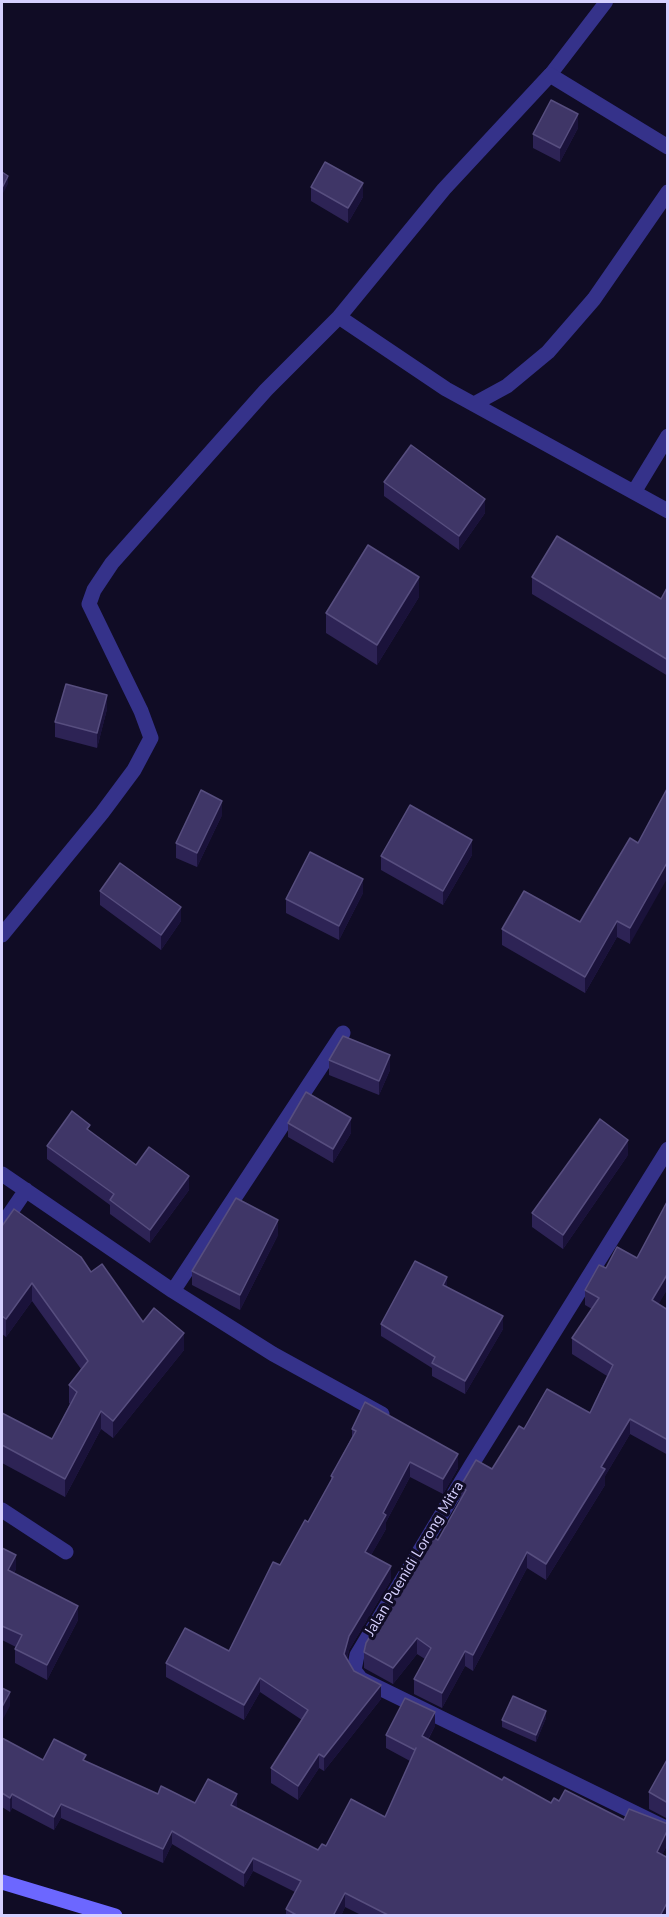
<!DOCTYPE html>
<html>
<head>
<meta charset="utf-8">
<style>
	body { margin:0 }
	#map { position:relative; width:669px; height:1917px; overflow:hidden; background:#100c25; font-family:"Nunito Sans",sans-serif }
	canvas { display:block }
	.frame { position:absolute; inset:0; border:3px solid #d6d0ff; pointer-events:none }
</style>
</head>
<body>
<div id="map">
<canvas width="669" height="1917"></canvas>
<div class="frame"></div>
</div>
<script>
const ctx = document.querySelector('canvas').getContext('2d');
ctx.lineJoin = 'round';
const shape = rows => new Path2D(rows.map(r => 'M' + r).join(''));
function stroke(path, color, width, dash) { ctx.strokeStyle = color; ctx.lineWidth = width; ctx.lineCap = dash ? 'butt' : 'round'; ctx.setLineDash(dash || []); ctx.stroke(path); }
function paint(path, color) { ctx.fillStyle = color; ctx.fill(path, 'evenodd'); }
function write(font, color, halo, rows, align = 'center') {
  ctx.font = font + ' "Nunito Sans",sans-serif'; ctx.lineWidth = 6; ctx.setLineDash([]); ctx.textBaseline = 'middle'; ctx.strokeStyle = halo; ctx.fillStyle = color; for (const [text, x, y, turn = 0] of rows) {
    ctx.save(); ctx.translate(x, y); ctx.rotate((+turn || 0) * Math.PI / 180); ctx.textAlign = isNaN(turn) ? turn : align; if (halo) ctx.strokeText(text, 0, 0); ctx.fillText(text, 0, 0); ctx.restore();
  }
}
const lane = shape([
	[550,75,606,2]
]);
const street = shape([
	[339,317,446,389,668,511],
	[474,404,507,386,548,352,594,299,668,192],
	[634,492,668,436],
	[2,935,102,813,134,770,151,738,141,711,89,604,94,590,112,563,266,390,339,317,444,189,550,75,668,147],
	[668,1149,472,1464,357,1655,354,1670,361,1679,668,1829],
	[2,1174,173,1291,273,1354,382,1414],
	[2,1225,26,1190],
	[173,1291,343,1033],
	[2,1510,66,1552]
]);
const secondary = shape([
	[2,1882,115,1916]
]);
const wall = shape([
	[578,128,560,162,533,148,533,134],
	[311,187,363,197,348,223,311,201],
	[384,482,485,513,459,550,384,496],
	[532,577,661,599,668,586,668,676,532,594],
	[419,597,377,665,326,633,326,613],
	[107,709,97,748,55,737,55,722],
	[222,815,197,867,176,858,176,843],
	[630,838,630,944,617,937,585,993,502,945,502,929,580,922],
	[472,855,443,905,381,870,381,856],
	[100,891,181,921,161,950,100,905],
	[363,893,339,940,286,913,286,899],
	[329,1060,390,1070,379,1095,329,1075],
	[288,1123,351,1133,333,1163,288,1137],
	[90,1132,136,1165,189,1190,150,1243,110,1214,110,1205,47,1159,47,1146],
	[628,1155,563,1249,532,1227,532,1213],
	[668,1200,668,1288,658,1304,668,1310,668,1455,630,1434,605,1476,605,1485,546,1580,527,1568,473,1671,465,1666,442,1708,414,1694,414,1679,425,1659,417,1654,393,1684,364,1668,364,1652,438,1540,460,1501,460,1487,492,1469,524,1429,590,1413,607,1376,572,1354,572,1338,592,1309,585,1305,585,1290,606,1268,637,1258],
	[2,1226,91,1272,143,1322,184,1350,113,1438,101,1429,65,1497,2,1463,2,1413,52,1439,70,1404,69,1403,69,1385,81,1369,32,1301,6,1337,2,1334],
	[278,1235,240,1310,192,1285,192,1271],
	[447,1287,503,1329,465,1394,432,1376,432,1368,381,1336,381,1324],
	[352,1429,458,1468,443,1494,410,1477,386,1522,386,1529,371,1555,391,1580,349,1650,347,1659,354,1671,381,1699,324,1771,319,1768,298,1800,271,1783,271,1768,302,1720,260,1692,244,1720,166,1677,166,1663,229,1651,280,1565,308,1522,331,1481,331,1476,352,1437],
	[2,1548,16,1569,14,1573,78,1620,47,1680,15,1663,15,1649,16,1647,2,1640],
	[546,1718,536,1742,502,1727,502,1720],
	[435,1726,428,1740,502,1780,551,1803,559,1801,624,1820,668,1824,668,1843,662,1855,668,1858,667,1916,363,1916,345,1907,341,1916,286,1916,286,1909,295,1892,253,1871,244,1887,172,1844,163,1863,61,1818,54,1830,12,1808,10,1812,2,1807,2,1738,43,1760,86,1761,158,1794,195,1803,237,1808,318,1850,385,1817,410,1761,386,1748,386,1735],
	[668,1758,668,1819,649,1809,649,1792]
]);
const shadedWall = shape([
	[578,114,578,128,560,162,560,148],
	[8,176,8,184,2,195,2,188],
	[363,183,363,197,348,223,348,208],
	[485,499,485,513,459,550,459,536],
	[419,577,419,597,377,665,377,645],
	[107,695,107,709,97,748,97,733],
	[222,801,222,815,197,867,197,853],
	[472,840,472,855,443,905,443,891],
	[668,861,668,877,630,944,630,928],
	[363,879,363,893,339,940,339,926],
	[181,907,181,921,161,950,161,935],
	[617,921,617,937,585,993,585,977],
	[390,1055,390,1070,379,1095,379,1081],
	[351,1118,351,1133,333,1163,333,1149],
	[628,1140,628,1155,563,1249,563,1235],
	[189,1176,189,1190,150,1243,150,1230],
	[278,1220,278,1235,240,1310,240,1295],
	[668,1273,668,1288,652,1316,652,1300],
	[447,1277,447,1290,443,1285],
	[32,1283,32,1301,6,1337,6,1319],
	[503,1316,503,1329,465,1394,465,1381],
	[184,1333,184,1350,113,1438,113,1421],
	[101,1411,101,1429,65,1497,65,1479],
	[630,1419,630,1434,605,1476,605,1485,546,1580,546,1564,601,1467],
	[458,1454,458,1468,443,1494,443,1479],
	[410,1462,410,1477,386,1522,386,1529,365,1566,365,1552,383,1513],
	[527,1552,527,1568,473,1671,473,1655],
	[16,1555,16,1569,8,1585,8,1570],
	[391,1566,391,1580,349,1650,344,1669,344,1654,349,1636],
	[78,1606,78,1620,47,1680,47,1665],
	[417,1638,417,1654,393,1684,393,1668],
	[465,1651,465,1666,442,1708,442,1693],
	[260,1678,260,1692,244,1720,244,1705],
	[381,1685,381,1699,324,1771,324,1757],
	[10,1692,10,1706,2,1721,2,1707],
	[546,1711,546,1718,536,1742,536,1735],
	[435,1712,435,1726,422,1750,422,1736],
	[319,1754,319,1768,298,1800,298,1786],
	[12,1794,12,1808,10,1812,10,1798],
	[237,1794,237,1808,231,1805],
	[61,1804,61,1818,54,1830,54,1817],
	[668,1829,668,1843,657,1866,657,1852],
	[172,1831,172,1844,163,1863,163,1849],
	[253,1858,253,1871,244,1887,244,1873],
	[345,1893,345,1907,341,1916,333,1916],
	[668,1901,667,1916,660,1916]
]);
const building = shape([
	[551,100,578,114,560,148,533,134,551,100],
	[325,162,363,183,348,208,311,187,325,162],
	[2,172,8,176,2,188,2,172],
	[411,445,485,499,459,536,384,482,411,445],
	[557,536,661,599,668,586,668,660,532,577,557,536],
	[368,545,419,577,377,645,326,613,368,545],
	[66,684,107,695,97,733,55,722,66,684],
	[668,787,668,861,630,928,617,921,585,977,502,929,524,891,580,922,630,838,638,843,668,787],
	[201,790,222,801,197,853,176,843,201,790],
	[410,805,472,840,443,891,381,856,410,805],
	[310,852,363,879,339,926,286,899,310,852],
	[120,863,181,907,161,935,100,891,120,863],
	[343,1036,390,1055,379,1081,329,1060,343,1036],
	[306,1092,351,1118,333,1149,288,1123,306,1092],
	[72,1111,90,1125,87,1129,136,1165,149,1147,189,1176,150,1230,110,1200,114,1194,47,1146,72,1111],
	[600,1119,628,1140,563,1235,532,1213,600,1119],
	[236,1198,278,1220,240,1295,192,1271,236,1198],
	[668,1200,668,1273,652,1300,668,1310,668,1440,630,1419,601,1467,605,1469,546,1564,527,1552,473,1655,465,1651,442,1693,414,1679,431,1648,417,1638,393,1668,364,1652,366,1643,431,1536,438,1540,466,1490,460,1487,476,1460,492,1469,519,1426,524,1429,547,1389,590,1413,613,1365,572,1338,599,1298,585,1290,599,1265,606,1268,617,1247,637,1258,668,1200],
	[14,1209,81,1257,91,1272,102,1264,143,1322,154,1308,184,1333,113,1421,101,1411,65,1479,2,1445,2,1413,52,1439,77,1392,69,1385,88,1361,32,1283,6,1319,2,1316,2,1226,14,1209],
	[415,1261,447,1277,443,1285,503,1316,465,1381,432,1363,435,1357,381,1324,415,1261],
	[365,1402,458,1454,443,1479,410,1462,383,1513,386,1515,365,1552,391,1566,349,1636,344,1654,354,1671,381,1685,324,1757,319,1754,298,1786,271,1768,308,1710,260,1678,244,1705,166,1663,185,1628,229,1651,273,1562,280,1565,305,1520,308,1522,333,1477,331,1476,356,1431,352,1429,365,1402],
	[2,1548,16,1555,8,1570,78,1606,47,1665,15,1649,22,1635,2,1626,2,1548],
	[2,1688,10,1692,2,1707,2,1688],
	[513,1696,546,1711,536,1735,502,1720,513,1696],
	[405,1698,435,1712,422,1736,502,1780,504,1777,551,1803,554,1798,559,1801,565,1790,624,1820,629,1809,668,1824,668,1829,657,1852,668,1858,668,1901,660,1916,390,1916,345,1893,333,1916,298,1916,286,1909,301,1881,253,1858,244,1873,172,1831,163,1849,61,1804,54,1817,12,1794,10,1798,2,1793,2,1738,43,1760,54,1739,86,1755,83,1760,158,1794,161,1786,195,1803,208,1779,237,1794,231,1805,318,1850,322,1844,326,1846,351,1799,385,1817,416,1748,415,1750,386,1735,405,1698],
	[668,1758,668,1803,649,1792,668,1758]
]);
const streetNames = [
	["Jalan Puenidi Lorong Mitra",415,1559,-59]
];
stroke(lane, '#35328a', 14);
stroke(street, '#35328a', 15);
stroke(secondary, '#6c67ff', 15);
paint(wall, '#2d2355');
paint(shadedWall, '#1a123a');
paint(building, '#3f3667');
stroke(building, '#574e7f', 1.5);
write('15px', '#d6d0ff', '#100c25', streetNames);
</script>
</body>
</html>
